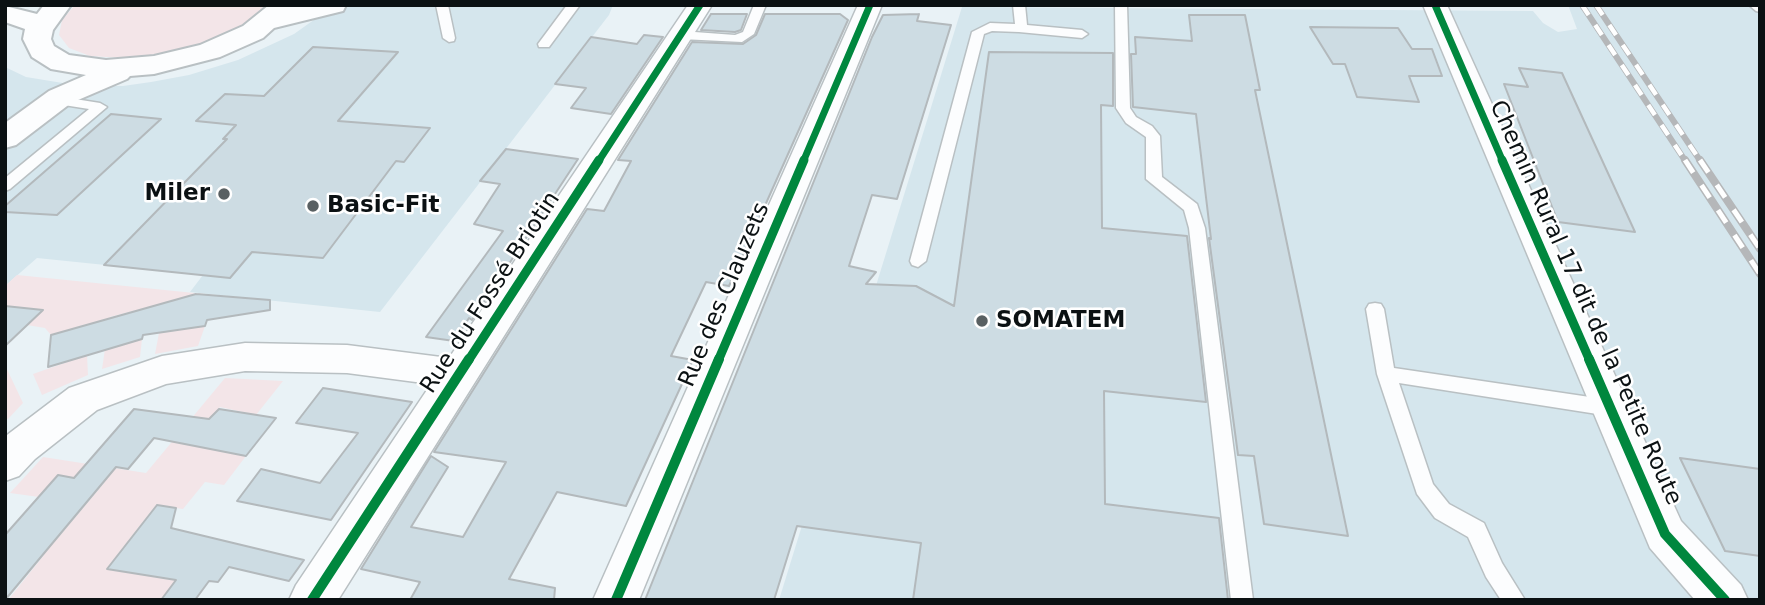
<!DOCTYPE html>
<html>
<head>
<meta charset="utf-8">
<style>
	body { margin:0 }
	#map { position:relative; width:1765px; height:605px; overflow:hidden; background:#e9f2f6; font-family:"DejaVu Sans",sans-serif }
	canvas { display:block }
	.frame { position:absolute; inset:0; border:7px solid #0b1113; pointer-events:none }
</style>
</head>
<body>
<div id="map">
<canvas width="1765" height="605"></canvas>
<div class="frame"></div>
</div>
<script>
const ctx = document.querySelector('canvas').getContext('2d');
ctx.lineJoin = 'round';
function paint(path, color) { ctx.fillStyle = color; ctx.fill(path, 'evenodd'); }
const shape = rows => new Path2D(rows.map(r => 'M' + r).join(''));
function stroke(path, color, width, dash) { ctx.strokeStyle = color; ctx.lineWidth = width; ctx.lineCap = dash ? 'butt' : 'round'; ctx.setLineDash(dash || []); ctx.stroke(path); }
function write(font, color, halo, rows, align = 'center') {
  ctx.font = font + ' "DejaVu Sans",sans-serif'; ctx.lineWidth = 5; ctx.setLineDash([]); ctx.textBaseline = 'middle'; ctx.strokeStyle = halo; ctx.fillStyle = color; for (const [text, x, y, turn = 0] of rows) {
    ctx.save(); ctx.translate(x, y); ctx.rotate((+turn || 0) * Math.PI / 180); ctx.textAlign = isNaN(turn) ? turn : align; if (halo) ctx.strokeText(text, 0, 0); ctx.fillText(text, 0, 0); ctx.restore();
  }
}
const built = shape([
	[359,5,613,5,609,15,380,312,190,292,203,275,37,258,5,286,5,67,26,77,81,86,123,86,151,82,189,75,238,60,294,34,325,12],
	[1568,5,1760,5,1760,600,779,600,962,7,1533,11,1543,23,1558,32,1577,29]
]);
const green = shape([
	[75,5,267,5,256,16,230,32,196,45,159,54,122,58,90,56,69,48,59,35,62,20],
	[17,275,214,295,145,314,145,308,110,317,109,323,87,330,87,324,51,335,45,328,27,325,42,310,5,307,5,286],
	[205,326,198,346,155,354,159,333],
	[142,339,140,357,102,369,105,349],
	[87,355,88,375,42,395,33,374],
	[5,365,23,403,8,419,5,418],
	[225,378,283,381,256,415,220,407,188,445,246,456,224,485,205,482,183,509,156,505,107,568,159,578,185,542,204,544,161,600,8,600,44,555,5,548,5,531,57,539,104,483,58,475,39,497,10,493,43,457,146,473]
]);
const building = shape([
	[711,14,747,14,741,30,735,32,701,30,711,14],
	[765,14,840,14,848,20,729,286,706,282,671,356,693,360,626,506,557,492,509,579,555,588,554,600,410,600,420,582,361,569,431,456,448,467,411,527,463,537,506,462,434,452,587,209,604,211,631,161,618,160,692,42,743,44,756,35,765,14],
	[919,14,917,21,951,25,897,199,872,195,849,266,876,272,866,284,916,286,954,306,989,52,1113,53,1113,106,1101,105,1102,228,1187,236,1206,402,1104,391,1105,504,1219,518,1228,600,913,600,921,543,797,526,774,600,645,600,872,37,883,15,919,14],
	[1189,15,1245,15,1260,90,1255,90,1348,536,1264,524,1254,456,1238,455,1209,238,1211,239,1196,114,1133,107,1131,54,1136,54,1135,37,1192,41,1189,15],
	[1310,27,1398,28,1412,49,1432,49,1442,76,1409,76,1419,102,1357,97,1345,64,1333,64,1310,27],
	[644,35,663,37,611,114,571,108,586,88,555,84,591,37,637,44,644,35],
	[313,47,398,52,338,121,430,128,404,162,396,161,323,258,252,252,230,278,104,265,227,139,223,139,236,125,196,121,225,94,264,96,313,47],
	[1519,68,1562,73,1635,232,1558,222,1504,84,1528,87,1519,68],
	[111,114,161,119,57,215,5,212,5,206,111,114],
	[506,149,578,159,472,320,469,318,454,341,426,337,503,231,474,224,500,184,480,181,506,149],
	[196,294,270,300,270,310,207,320,205,326,143,335,142,339,48,367,51,335,196,294],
	[5,306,43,310,5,346,5,306],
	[323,388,412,402,331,520,237,501,261,469,320,483,358,433,296,423,323,388],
	[134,409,209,419,219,409,276,418,246,456,154,438,128,469,116,467,5,600,5,535,58,475,74,478,134,409],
	[1680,458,1760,469,1760,556,1725,551,1680,458],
	[157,505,176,508,171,528,304,560,289,581,229,567,218,582,209,581,195,600,161,600,176,580,107,569,157,505]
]);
const lane = shape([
	[436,5,448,5,455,38,454,41,449,42,443,38,436,5],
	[567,5,580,5,549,47,539,47,538,44,567,5],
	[754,5,766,5,754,34,742,42,681,39,675,35,681,31,735,35,743,32,754,5],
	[1013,5,1025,5,1027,25,1082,30,1088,34,1082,38,1019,32,992,31,984,34,926,261,918,267,912,265,910,261,972,32,990,23,1015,24,1013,5],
	[1115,5,1127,5,1130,108,1136,117,1152,126,1160,136,1162,177,1197,204,1205,228,1253,600,1231,600,1189,228,1184,210,1146,179,1146,137,1126,123,1116,108,1115,5],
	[1749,5,1760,5,1760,12,1756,11,1749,5],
	[56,96,100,103,107,107,10,189,5,191,5,178,89,109,51,103,51,97,56,96],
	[1375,303,1381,304,1384,309,1394,368,1610,400,1617,403,1620,408,1617,413,1610,416,1399,383,1433,484,1449,504,1484,523,1502,563,1525,600,1501,600,1486,577,1468,537,1435,518,1417,494,1377,374,1366,309,1369,304,1375,303]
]);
const street = shape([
	[688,5,712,5,338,600,289,600,296,585,431,384,347,373,245,371,166,384,97,410,35,459,19,476,5,481,7,435,69,388,162,356,245,343,347,345,449,358,688,5],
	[858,5,882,5,639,600,593,600,858,5],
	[1423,5,1447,5,1681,521,1741,585,1748,600,1695,600,1650,548,1423,5]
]);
const primary = shape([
	[44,5,71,5,53,30,51,39,54,46,69,55,106,60,154,56,200,45,243,26,269,5,346,5,343,11,274,28,263,38,220,57,154,74,130,76,127,79,71,103,16,145,5,148,5,123,49,91,86,75,51,69,32,57,23,39,25,29,5,22,5,6,37,14,44,5]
]);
const railFar1 = shape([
	[1582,5,1686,162],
	[1596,5,1701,162]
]);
const rail = shape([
	[1685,160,1760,274],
	[1700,160,1760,249]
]);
const cyclewayFar2 = shape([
	[1435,5,1503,162],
	[598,162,700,5],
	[803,162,870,5]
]);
const cyclewayFar1 = shape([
	[1502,160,1590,361],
	[468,361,599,160],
	[718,361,804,160]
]);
const cycleway = shape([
	[1589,359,1665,534,1725,600],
	[312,600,469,359],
	[616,600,719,359]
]);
const markers = [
	[224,194,7,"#596062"],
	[313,206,7,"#596062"],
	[982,321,7,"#596062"]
];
const poiNames = [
	["Miler",210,194,"right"],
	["Basic-Fit",327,206],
	["SOMATEM",996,321]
];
const streetNames = [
	["Rue du Fossé Briotin",491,293,-57],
	["Rue des Clauzets",725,295,-67],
	["Chemin Rural 17 dit de la Petite Route",1585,303,66]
];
paint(built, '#d5e6ed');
paint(green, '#f3e5e8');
paint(building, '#cddce3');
stroke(building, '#b3b9bc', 2);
stroke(lane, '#b9c0c3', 3);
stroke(street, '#b9c0c3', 3);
stroke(primary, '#b9c0c3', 4);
paint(lane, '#fcfdfe');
paint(street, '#fcfdfe');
paint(primary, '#fcfdfe');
stroke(railFar1, '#b5b7b9', 6);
stroke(rail, '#b5b7b9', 8);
stroke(railFar1, '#fff', 4.5, [12]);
stroke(rail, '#fff', 5, [15]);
stroke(cyclewayFar2, '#00873e', 7);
stroke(cyclewayFar1, '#00873e', 9);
stroke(cycleway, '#00873e', 10);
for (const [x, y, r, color] of markers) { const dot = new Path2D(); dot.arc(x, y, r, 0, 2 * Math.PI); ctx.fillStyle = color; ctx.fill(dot); stroke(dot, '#fff', 2.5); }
write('bold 23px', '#0b1113', '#fff', poiNames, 'left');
write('23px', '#0b1113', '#fff', streetNames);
</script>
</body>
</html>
